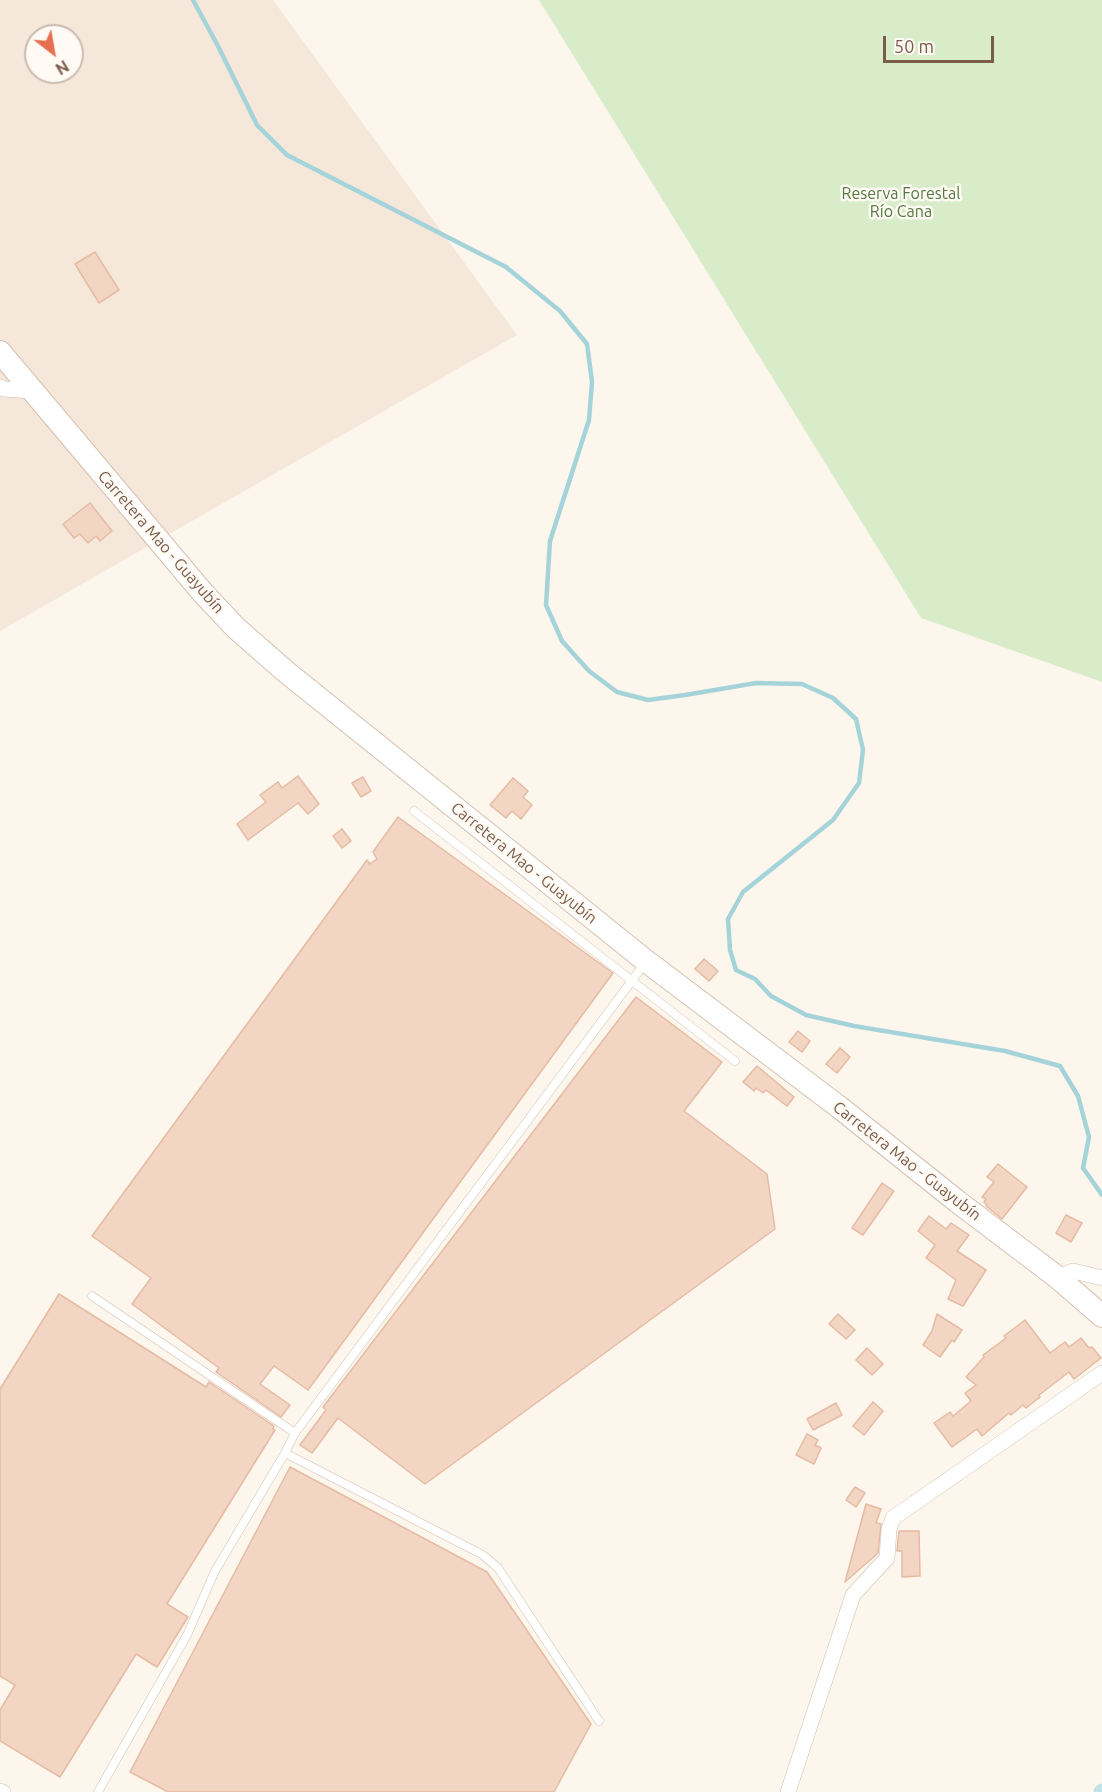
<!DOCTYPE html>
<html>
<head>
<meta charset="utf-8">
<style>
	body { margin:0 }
	#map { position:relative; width:1102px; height:1792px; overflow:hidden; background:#fdf6ec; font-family:Ubuntu,sans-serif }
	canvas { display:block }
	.north { position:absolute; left:24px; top:24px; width:60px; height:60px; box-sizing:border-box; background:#fffaf3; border:2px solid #cabbb1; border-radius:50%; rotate:149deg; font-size:16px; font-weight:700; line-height:24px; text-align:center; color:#7a5c4d }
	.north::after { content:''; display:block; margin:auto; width:21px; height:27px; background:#e76f51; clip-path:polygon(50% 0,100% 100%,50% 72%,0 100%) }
	.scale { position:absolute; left:883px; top:36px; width:111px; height:27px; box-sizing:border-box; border:3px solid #7a5c4d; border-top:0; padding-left:8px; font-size:18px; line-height:21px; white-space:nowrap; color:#7a5c4d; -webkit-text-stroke:4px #fffaf3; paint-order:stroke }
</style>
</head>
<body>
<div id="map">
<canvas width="1102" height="1792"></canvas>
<div class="north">N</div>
<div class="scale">50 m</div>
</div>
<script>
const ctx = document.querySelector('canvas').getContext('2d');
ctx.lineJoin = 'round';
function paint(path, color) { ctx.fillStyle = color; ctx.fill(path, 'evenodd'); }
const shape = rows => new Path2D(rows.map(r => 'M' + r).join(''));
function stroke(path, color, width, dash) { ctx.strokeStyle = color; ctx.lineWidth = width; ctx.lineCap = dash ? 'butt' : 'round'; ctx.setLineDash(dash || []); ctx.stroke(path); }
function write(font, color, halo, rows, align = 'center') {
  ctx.font = font + ' Ubuntu,sans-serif'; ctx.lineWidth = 5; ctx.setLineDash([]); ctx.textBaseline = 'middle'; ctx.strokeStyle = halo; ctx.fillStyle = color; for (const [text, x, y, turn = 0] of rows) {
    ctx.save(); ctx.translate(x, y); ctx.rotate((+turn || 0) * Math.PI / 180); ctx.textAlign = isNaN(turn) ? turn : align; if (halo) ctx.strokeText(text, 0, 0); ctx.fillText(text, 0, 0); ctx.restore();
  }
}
const residential = shape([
	[0,0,273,0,517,335,0,631],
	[36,36,72,36,72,72,36,72]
]);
const green = shape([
	[539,0,1102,0,1102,682,921,618]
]);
const stream = shape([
	[193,0,218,46,257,125,287,155,506,267,560,311,587,344,592,382,589,420,550,541,546,605,562,641,589,671,617,692,648,700,685,695,756,683,802,684,833,698,856,719,863,750,859,783,833,820,743,892,728,919,730,950,736,970,755,979,771,996,806,1015,854,1026,1005,1051,1060,1066,1078,1096,1089,1137,1083,1168,1102,1195]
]);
const canal = shape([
	[1101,1792,1102,1791]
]);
const building = shape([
	[95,252,119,290,99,303,75,264,95,252],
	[90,503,112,531,100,541,96,536,88,543,80,534,74,538,63,524,90,503],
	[298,776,319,804,308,814,298,803,248,840,237,824,266,802,260,795,278,782,282,788,298,776],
	[363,777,371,791,361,797,352,783,363,777],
	[513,778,528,791,523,797,532,805,521,819,512,811,506,818,490,805,513,778],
	[398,817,613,973,308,1390,274,1366,260,1384,290,1405,281,1417,216,1372,219,1368,132,1304,151,1278,92,1236,367,860,370,864,377,859,373,852,398,817],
	[342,829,351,841,342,848,333,836,342,829],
	[704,959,718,971,709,981,695,969,704,959],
	[636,997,722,1062,684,1111,767,1174,775,1229,425,1484,338,1418,312,1453,300,1445,326,1410,323,1407,636,997],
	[798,1031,810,1041,802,1052,789,1042,798,1031],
	[840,1048,850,1057,837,1073,826,1064,840,1048],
	[757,1066,794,1097,787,1106,766,1090,763,1093,756,1088,754,1091,743,1082,757,1066],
	[998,1164,1027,1187,1002,1219,986,1206,987,1205,984,1202,986,1199,982,1197,994,1182,987,1177,998,1164],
	[882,1183,894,1191,863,1235,852,1228,882,1183],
	[1066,1215,1082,1223,1071,1242,1056,1233,1066,1215],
	[929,1216,946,1229,951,1223,969,1235,957,1251,986,1270,963,1306,948,1299,956,1280,926,1258,935,1245,918,1231,929,1216],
	[59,1294,206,1387,209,1382,274,1426,273,1429,275,1430,167,1604,188,1617,157,1667,136,1654,60,1777,0,1741,0,1710,15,1685,0,1676,0,1389,59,1294],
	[838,1314,855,1330,846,1339,829,1324,838,1314],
	[937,1314,962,1330,954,1342,952,1340,940,1357,923,1345,932,1331,937,1314],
	[1025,1320,1050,1353,1065,1342,1069,1347,1081,1338,1089,1348,1092,1347,1101,1358,1074,1379,1069,1372,1039,1395,1040,1397,1026,1408,1023,1405,1011,1415,1009,1413,982,1436,977,1429,952,1447,934,1423,950,1412,953,1416,971,1401,965,1393,976,1385,966,1377,984,1357,983,1355,1006,1338,1004,1336,1025,1320],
	[867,1348,883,1364,872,1375,856,1360,867,1348],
	[873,1402,883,1411,864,1435,853,1426,873,1402],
	[836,1403,842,1415,813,1430,807,1419,836,1403],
	[807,1434,818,1440,815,1445,821,1448,814,1464,796,1455,807,1434],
	[290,1467,487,1572,591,1724,554,1792,168,1792,130,1772,290,1467],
	[855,1487,865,1493,856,1507,846,1500,855,1487],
	[866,1504,881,1509,876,1523,881,1524,878,1553,845,1582,866,1504],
	[899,1531,919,1531,920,1576,902,1577,902,1551,897,1551,899,1531]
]);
const service = shape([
	[414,811,735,1061],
	[92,1296,295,1433],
	[285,1453,483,1555,498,1568,599,1721],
	[98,1792,187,1635,215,1571,285,1453,295,1433,645,963]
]);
const minor = shape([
	[0,387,4,389,33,391],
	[1057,1277,1073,1271,1102,1278],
	[0,1791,3,1792],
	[788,1792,853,1595,887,1558,889,1529,893,1518,1102,1373]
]);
const secondary = shape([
	[0,352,203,593,236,628,285,671,646,961,839,1107,958,1202,1057,1277,1102,1316]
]);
const parkNames = [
	["Reserva Forestal",901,194],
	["Río Cana",901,212]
];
const streetNames = [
	["Carretera Mao - Guayubín",161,542,49],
	["Carretera Mao - Guayubín",524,863,39],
	["Carretera Mao - Guayubín",907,1161,38]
];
paint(residential, '#f5e8da');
paint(green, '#d8ecc9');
stroke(stream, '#a5d3da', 4.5);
stroke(canal, '#bfe3e8', 15);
paint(building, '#f3d5c3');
stroke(building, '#e6bba3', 1.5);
stroke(service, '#d1beb0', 9);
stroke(minor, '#d1beb0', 16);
stroke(secondary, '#d6c0b0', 24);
stroke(service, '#fff', 8);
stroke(minor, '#fff', 15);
stroke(secondary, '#fff', 22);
write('16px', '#537a41', '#fffaf3', parkNames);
write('16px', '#7a5c4d', '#fffaf3', streetNames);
</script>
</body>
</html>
